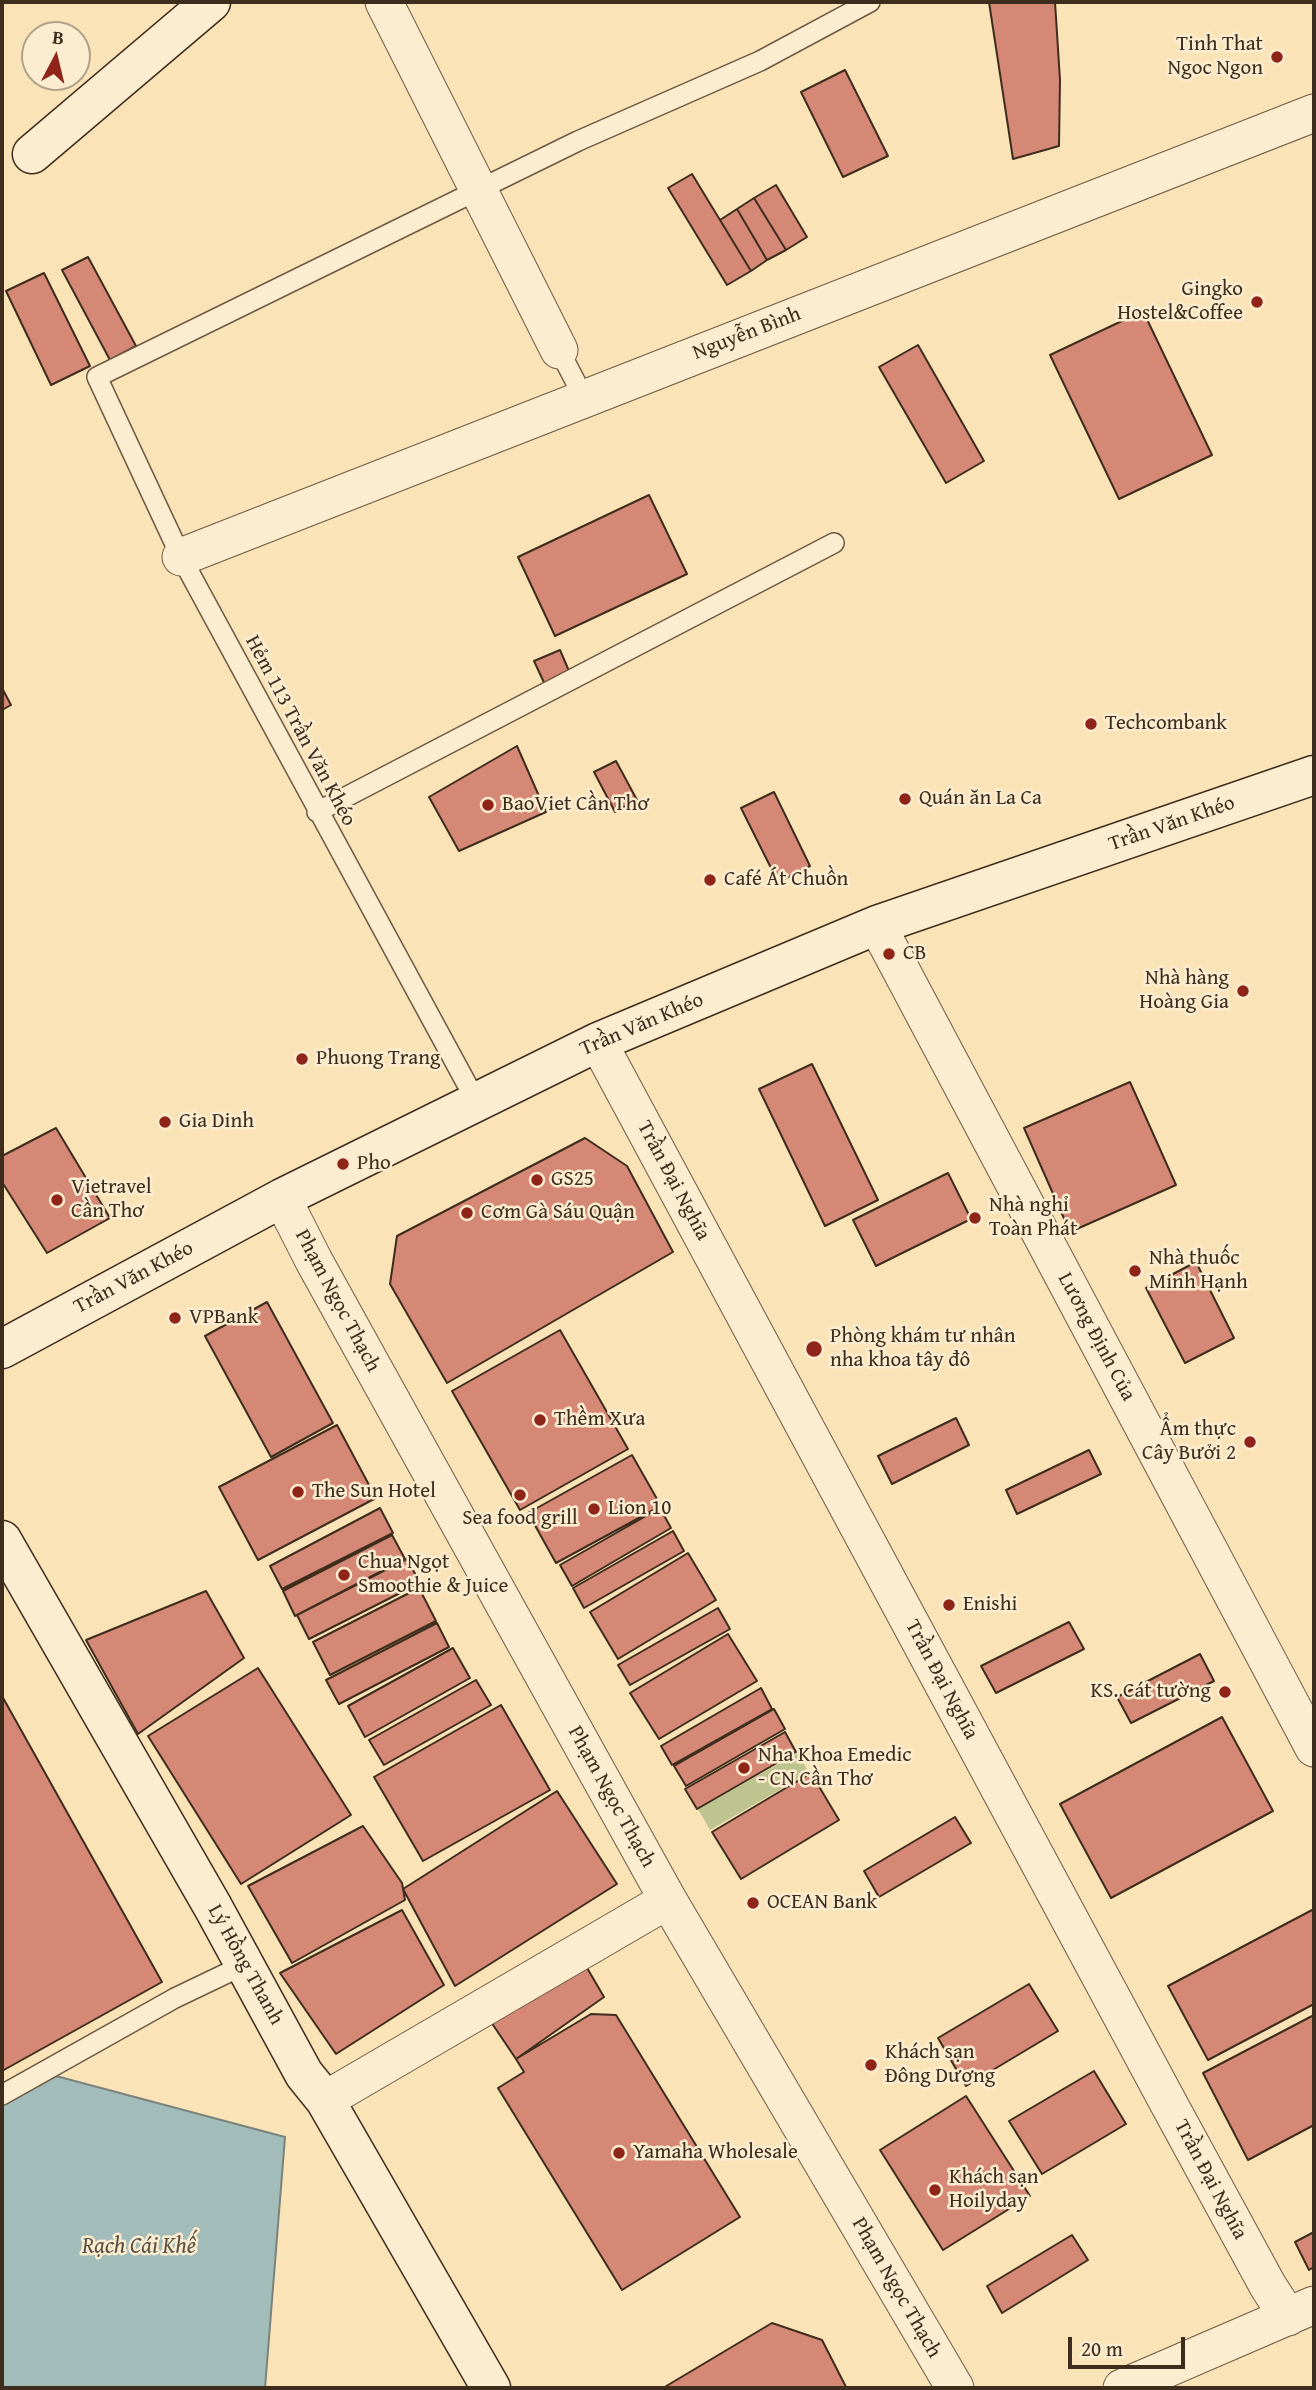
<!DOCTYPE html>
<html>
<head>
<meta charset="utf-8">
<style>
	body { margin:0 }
	#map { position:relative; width:1316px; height:2390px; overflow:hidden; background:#fbe3b8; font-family:"Gentium Book Plus",serif }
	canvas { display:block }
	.frame { position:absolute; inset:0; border:4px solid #3e2d1d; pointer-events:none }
	.north { position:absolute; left:21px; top:21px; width:70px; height:70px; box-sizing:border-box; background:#fcedd1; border:2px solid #b0a089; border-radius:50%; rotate:7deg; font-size:19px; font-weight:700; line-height:28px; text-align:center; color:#3e2d1d }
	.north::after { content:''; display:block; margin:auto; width:24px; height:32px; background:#8f2418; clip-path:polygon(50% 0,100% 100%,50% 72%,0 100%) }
	.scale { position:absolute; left:1068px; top:2337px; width:117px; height:32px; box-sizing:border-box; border:4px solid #3e2d1d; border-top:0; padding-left:9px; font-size:21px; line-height:24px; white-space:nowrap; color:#3e2d1d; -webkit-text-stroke:5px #fcedd1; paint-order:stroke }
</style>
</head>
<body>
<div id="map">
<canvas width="1316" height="2390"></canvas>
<div class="frame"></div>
<div class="north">B</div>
<div class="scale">20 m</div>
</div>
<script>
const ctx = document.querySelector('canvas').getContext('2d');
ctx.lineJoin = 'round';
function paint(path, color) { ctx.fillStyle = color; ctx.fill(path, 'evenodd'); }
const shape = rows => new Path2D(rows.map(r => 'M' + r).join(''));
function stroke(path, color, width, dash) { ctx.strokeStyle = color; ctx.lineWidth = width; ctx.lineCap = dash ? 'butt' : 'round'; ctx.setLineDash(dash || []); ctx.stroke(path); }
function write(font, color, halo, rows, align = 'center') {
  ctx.font = font + ' "Gentium Book Plus",serif'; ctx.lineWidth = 5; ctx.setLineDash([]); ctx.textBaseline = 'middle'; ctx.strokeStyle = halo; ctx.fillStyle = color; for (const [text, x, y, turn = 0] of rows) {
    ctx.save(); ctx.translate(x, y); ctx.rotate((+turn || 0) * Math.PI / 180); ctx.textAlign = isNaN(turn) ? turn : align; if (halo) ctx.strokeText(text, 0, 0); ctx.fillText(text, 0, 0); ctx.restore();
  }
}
const green = shape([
	[798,1753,809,1773,710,1830,698,1809]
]);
const water = shape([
	[56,2076,285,2137,265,2388,2,2388,2,2106,56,2076]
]);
const building = shape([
	[989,2,1055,2,1060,80,1059,146,1013,159,989,2],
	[845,70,888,156,843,177,801,92,845,70],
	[692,174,751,271,727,285,668,188,692,174],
	[776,185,807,237,786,250,754,198,776,185],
	[754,198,786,250,767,260,737,209,754,198],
	[737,209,767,260,751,271,720,220,737,209],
	[88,257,136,346,110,360,62,270,88,257],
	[44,273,90,366,51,385,6,291,44,273],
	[1143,311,1212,455,1119,499,1050,355,1143,311],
	[918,345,984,461,946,483,879,367,918,345],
	[649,495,687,574,555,636,518,557,649,495],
	[560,650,572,678,547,689,534,661,560,650],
	[2,688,11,705,2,710,2,688],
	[517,746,546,812,459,851,429,797,517,746],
	[616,761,637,800,615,812,594,772,616,761],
	[774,792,810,866,778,882,741,808,774,792],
	[812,1064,878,1200,825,1226,759,1089,812,1064],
	[1130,1082,1176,1185,1070,1232,1024,1128,1130,1082],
	[56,1128,110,1218,47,1253,2,1182,2,1156,56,1128],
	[585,1138,627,1166,673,1252,447,1383,390,1284,397,1236,585,1138],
	[948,1173,971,1219,876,1266,853,1220,948,1173],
	[1196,1262,1234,1338,1185,1363,1146,1288,1196,1262],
	[267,1302,333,1423,271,1457,205,1336,267,1302],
	[560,1330,628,1449,520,1510,452,1391,560,1330],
	[956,1418,969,1445,892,1484,878,1456,956,1418],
	[337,1425,376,1498,258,1560,219,1487,337,1425],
	[1089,1450,1101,1474,1017,1514,1006,1490,1089,1450],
	[632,1455,661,1506,556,1563,528,1513,632,1455],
	[380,1508,393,1533,282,1589,270,1566,380,1508],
	[660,1508,671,1528,572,1586,560,1565,660,1508],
	[673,1531,684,1551,584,1608,573,1588,673,1531],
	[392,1535,405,1559,295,1616,283,1591,392,1535],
	[688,1553,716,1600,618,1659,590,1612,688,1553],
	[407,1559,420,1583,309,1639,297,1615,407,1559],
	[419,1588,436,1621,330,1675,313,1642,419,1588],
	[206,1591,244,1658,138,1734,86,1640,206,1591],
	[718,1608,730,1629,630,1685,618,1665,718,1608],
	[1069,1622,1084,1649,996,1693,981,1666,1069,1622],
	[437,1623,449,1647,339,1704,326,1680,437,1623],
	[728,1634,757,1681,659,1739,630,1693,728,1634],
	[453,1648,470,1678,365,1737,348,1706,453,1648],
	[1200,1654,1214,1681,1131,1723,1117,1697,1200,1654],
	[258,1668,351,1815,241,1884,148,1736,258,1668],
	[476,1680,491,1705,384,1765,369,1740,476,1680],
	[761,1688,772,1709,672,1765,661,1746,761,1688],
	[2,1696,162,1982,2,2071,2,1696],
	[501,1705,550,1790,423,1861,374,1777,501,1705],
	[774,1709,785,1729,686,1786,674,1766,774,1709],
	[1222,1717,1273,1811,1111,1898,1060,1804,1222,1717],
	[785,1732,796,1752,697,1809,685,1789,785,1732],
	[811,1773,839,1820,741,1879,712,1832,811,1773],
	[557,1791,617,1884,455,1986,403,1889,557,1791],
	[955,1817,971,1843,879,1897,864,1871,955,1817],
	[363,1826,402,1883,405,1900,292,1963,248,1886,363,1826],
	[1314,1909,1314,2004,1208,2060,1168,1986,1314,1909],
	[402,1910,444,1985,336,2054,280,1973,402,1910],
	[583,1961,604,1997,516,2059,489,2019,583,1961],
	[1029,1984,1058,2031,966,2086,938,2038,1029,1984],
	[591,2014,616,2015,740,2217,622,2290,498,2088,524,2072,516,2059,591,2014],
	[1314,2015,1314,2125,1248,2160,1203,2073,1314,2015],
	[1094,2071,1126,2124,1042,2174,1009,2121,1094,2071],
	[966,2096,1030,2196,943,2250,880,2150,966,2096],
	[1314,2232,1314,2267,1309,2270,1295,2242,1314,2232],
	[1072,2235,1088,2260,1002,2313,987,2286,1072,2235],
	[772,2323,822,2340,846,2387,663,2388,772,2323]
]);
const lane = shape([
	[559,350,584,398],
	[317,812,834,543],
	[476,1101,181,557,97,377,578,141,760,61,870,2],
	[2,2095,175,1998,246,1964]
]);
const street = shape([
	[384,2,559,350],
	[181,557,1314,113],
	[877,925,1314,1748],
	[598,1042,1170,2106,1268,2286,1288,2317],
	[282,1198,314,1261,668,1900,955,2388],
	[325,2100,668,1900],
	[1122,2388,1314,2305]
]);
const secondary = shape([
	[32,154,211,2],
	[2,1349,282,1198,598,1042,877,925,1314,775],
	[2,1540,213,1907,304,2074,325,2100,491,2388]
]);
const markers = [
	[1277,57,7,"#8f2418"],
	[1257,302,7,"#8f2418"],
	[1091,724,7,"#8f2418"],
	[905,799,7,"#8f2418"],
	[488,805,7,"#8f2418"],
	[710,880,7,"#8f2418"],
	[889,954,7,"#8f2418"],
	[1243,991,7,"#8f2418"],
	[302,1059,7,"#8f2418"],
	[165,1122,7,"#8f2418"],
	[343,1164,7,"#8f2418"],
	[537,1180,7,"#8f2418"],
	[57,1200,7,"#8f2418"],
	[467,1213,7,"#8f2418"],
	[975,1218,7,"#8f2418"],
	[1135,1271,7,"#8f2418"],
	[175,1318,7,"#8f2418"],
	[814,1349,9,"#8f2418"],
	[540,1420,7,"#8f2418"],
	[1250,1442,7,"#8f2418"],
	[298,1492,7,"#8f2418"],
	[520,1495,7,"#8f2418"],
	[594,1509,7,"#8f2418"],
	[344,1575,7,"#8f2418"],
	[949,1605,7,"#8f2418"],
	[1225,1692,7,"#8f2418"],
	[744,1768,7,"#8f2418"],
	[753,1903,7,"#8f2418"],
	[871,2065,7,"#8f2418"],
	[619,2153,7,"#8f2418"],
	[935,2190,7,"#8f2418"]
];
const poiNames = [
	["Tinh That",1263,45,"right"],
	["Ngoc Ngon",1263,69,"right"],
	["Gingko",1243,290,"right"],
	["Hostel&Coffee",1243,314,"right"],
	["Techcombank",1105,724],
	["Quán ăn La Ca",919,799],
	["BaoViet Cần Thơ",502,805],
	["Café Át Chuồn",724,880],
	["CB",903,954],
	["Nhà hàng",1229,979,"right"],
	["Hoàng Gia",1229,1003,"right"],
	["Phuong Trang",316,1059],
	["Gia Dinh",179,1122],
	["Pho",357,1164],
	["GS25",551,1180],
	["Vietravel",71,1188],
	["Cần Thơ",71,1212],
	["Nhà nghỉ",989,1206],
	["Toàn Phát",989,1230],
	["Cơm Gà Sáu Quận",481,1213],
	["Nhà thuốc",1149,1259],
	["Minh Hạnh",1149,1283],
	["VPBank",189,1318],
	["Phòng khám tư nhân",830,1337],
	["nha khoa tây đô",830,1361],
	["Thềm Xưa",554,1420],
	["Ẩm thực",1236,1430,"right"],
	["Cây Bưởi 2",1236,1454,"right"],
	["The Sun Hotel",312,1492],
	["Lion 10",608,1509],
	["Sea food grill",520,1519,"center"],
	["Chua Ngọt",358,1563],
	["Smoothie & Juice",358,1587],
	["Enishi",963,1605],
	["KS. Cát tường",1211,1692,"right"],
	["Nha Khoa Emedic",758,1756],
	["- CN Cần Thơ",758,1780],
	["OCEAN Bank",767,1903],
	["Khách sạn",885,2053],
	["Đông Dương",885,2077],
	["Yamaha Wholesale",633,2153],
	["Khách sạn",949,2178],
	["Hoilyday",949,2202]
];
const streetNames = [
	["Nguyễn Bình",747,334,-21],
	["Hẻm 113 Trần Văn Khéo",300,731,62],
	["Trần Văn Khéo",1172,824,-19],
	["Trần Văn Khéo",642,1025,-23],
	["Trần Đại Nghĩa",673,1181,62],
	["Trần Văn Khéo",134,1278,-28],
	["Phạm Ngọc Thạch",337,1301,62],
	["Lương Định Của",1096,1337,62],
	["Trần Đại Nghĩa",941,1680,62],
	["Phạm Ngọc Thạch",611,1797,61],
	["Lý Hồng Thanh",245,1965,61],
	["Trần Đại Nghĩa",1210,2180,62],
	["Phạm Ngọc Thạch",896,2288,60]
];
const waterNames = [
	["Rạch Cái Khế",139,2247]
];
paint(green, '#bdc48f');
paint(water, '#a2bcb9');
stroke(water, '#7a837b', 2);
paint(building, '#d68876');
stroke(building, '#3e2d1d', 2);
stroke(lane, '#6d5a44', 22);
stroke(street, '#6d5a44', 39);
stroke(secondary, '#3e2d1d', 41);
stroke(lane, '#fcedd1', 19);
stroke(street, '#fcedd1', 37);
stroke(secondary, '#fcedd1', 38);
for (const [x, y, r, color] of markers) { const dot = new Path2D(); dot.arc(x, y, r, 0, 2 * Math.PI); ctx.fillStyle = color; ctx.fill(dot); stroke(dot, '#fcedd1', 2.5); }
write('21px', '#3e2d1d', '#fcedd1', poiNames, 'left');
write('21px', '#3e2d1d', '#fcedd1', streetNames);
write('italic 23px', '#575144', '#fcedd1', waterNames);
</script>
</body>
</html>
